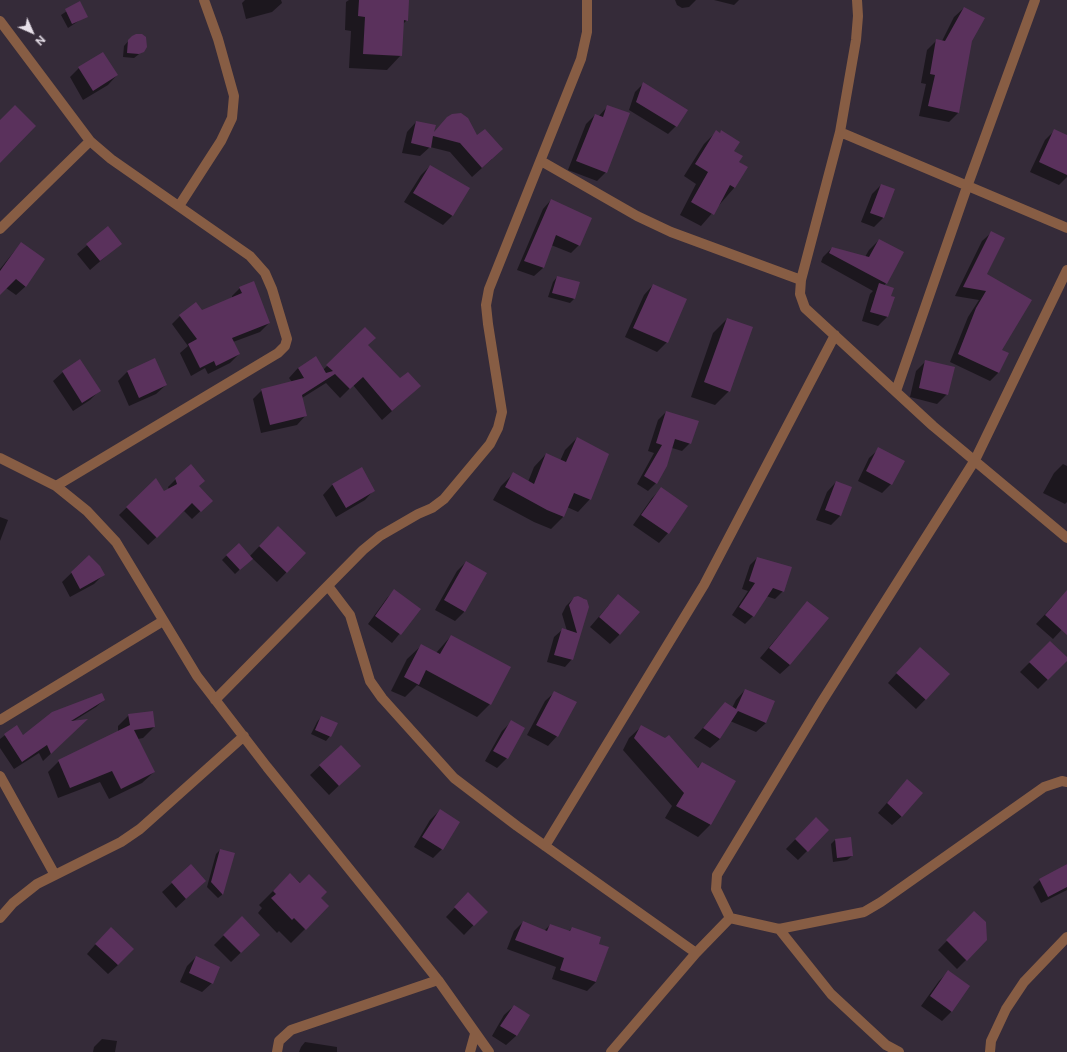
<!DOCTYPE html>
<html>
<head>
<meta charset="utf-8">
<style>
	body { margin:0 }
	#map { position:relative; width:1067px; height:1052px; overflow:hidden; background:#352b39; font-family:"Public Sans",sans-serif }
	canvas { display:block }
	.north { position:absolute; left:12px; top:12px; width:40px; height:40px; -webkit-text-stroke:3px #352b39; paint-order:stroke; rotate:135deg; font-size:11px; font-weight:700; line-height:16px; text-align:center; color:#e7e0e9 }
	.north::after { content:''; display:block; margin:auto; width:14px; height:18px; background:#e7e0e9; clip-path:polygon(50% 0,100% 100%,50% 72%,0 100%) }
</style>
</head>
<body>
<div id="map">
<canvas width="1067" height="1052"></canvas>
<div class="north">N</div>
</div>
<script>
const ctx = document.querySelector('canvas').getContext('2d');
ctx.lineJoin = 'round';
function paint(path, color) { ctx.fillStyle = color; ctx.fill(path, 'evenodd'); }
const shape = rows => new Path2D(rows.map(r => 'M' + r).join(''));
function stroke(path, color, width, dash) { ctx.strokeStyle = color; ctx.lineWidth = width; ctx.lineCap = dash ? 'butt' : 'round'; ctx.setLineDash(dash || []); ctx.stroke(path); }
const shadow = shape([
	[245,0,281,0,282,3,272,12,246,19,242,3],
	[349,0,408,0,407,20,403,24,401,55,387,70,349,68,351,31,345,30,346,2],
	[675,0,696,0,689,7,682,8,677,5],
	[714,0,739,0,734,5],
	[79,3,86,16,68,28,61,15],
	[964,8,971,41,958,113,949,122,919,116,926,84,921,83,927,50,937,40,942,41,954,17],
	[132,37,143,51,134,58,123,57,124,46],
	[79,68,117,75,108,85,83,100,70,77],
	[643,84,676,126,668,134,629,110,635,92],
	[608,106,606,172,597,181,568,170,586,124,595,115,598,117],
	[416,122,432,135,477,137,492,159,472,177,450,152,430,147,420,156,402,153,407,132],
	[1054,131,1067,136,1067,177,1059,185,1030,172,1045,140],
	[716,132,719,134,721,132,738,162,747,167,734,188,701,226,680,215,696,184,684,176,704,144],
	[430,166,452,216,443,225,404,202,421,175],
	[881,185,883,218,874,227,861,222,872,194],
	[551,200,579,245,571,253,551,245,543,268,534,276,517,270,543,209],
	[107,228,120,244,90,270,77,254],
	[991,233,986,274,1000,350,999,372,990,381,950,362,968,317,979,300,955,296,982,241],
	[879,240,886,283,884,286,890,297,887,317,878,326,862,321,870,294,873,291,821,262,823,257,832,248,865,257,869,250],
	[21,243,26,286,16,295,6,288,0,294,0,269],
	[557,277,574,299,570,303,548,297,553,282],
	[653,285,667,342,657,352,625,337,644,295],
	[240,288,269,323,260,332,233,342,239,354,230,363,208,374,205,368,191,376,180,353,188,346,172,324,180,316,202,311,232,298,232,296],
	[727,319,729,391,715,405,691,397,713,333],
	[365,328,367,345,400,380,420,386,382,420,353,385,340,398,326,383,302,398,306,415,297,425,261,433,253,399,262,390,292,382,289,378,298,368,323,370],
	[154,360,166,385,156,394,129,406,118,381,127,372],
	[926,361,947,394,937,404,910,397,916,371],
	[63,372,99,391,90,400,73,411,53,381],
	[666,412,690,443,682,451,672,448,656,483,648,491,637,484,654,453,648,451,658,420],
	[577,438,590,499,578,512,567,507,563,517,551,529,534,522,493,500,501,486,513,474,528,482,534,467,546,454,560,461,565,450],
	[879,449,891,484,882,493,858,481,869,458],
	[1063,464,1067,466,1067,502,1065,504,1043,493,1054,473],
	[361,469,374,490,365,500,336,517,323,495,332,485],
	[156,479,164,492,169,490,168,487,176,479,198,487,211,501,192,519,184,511,148,545,119,515],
	[836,482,840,516,831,525,816,520,827,492],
	[661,489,687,507,668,533,659,543,633,525,652,498],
	[0,517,8,520,0,541],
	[278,527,305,553,277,582,252,558,235,574,222,560,227,555,249,557],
	[89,556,103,575,94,584,70,597,62,582],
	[757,558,783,591,775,599,766,596,753,616,745,624,732,615,748,591,742,589,750,565],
	[466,562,486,573,464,612,455,621,435,610,457,571],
	[395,590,420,609,392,643,368,624,387,598],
	[1065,593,1067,595,1067,624,1053,639,1036,624],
	[574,598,583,598,586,600,572,659,565,667,547,662,554,637,562,630,567,631,562,614,566,606],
	[807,602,790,665,780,674,760,658],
	[609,605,620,634,610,644,590,627],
	[451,636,490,704,477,717,417,685,405,697,391,691,407,659,421,646,436,653],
	[1050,642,1067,660,1038,689,1020,672],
	[911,657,949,675,916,709,888,683],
	[745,690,766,723,756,732,730,721,720,739,710,748,694,738,725,703,732,708,736,700],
	[555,692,557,736,548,746,527,735,545,701],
	[104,700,96,707,72,722,79,727,43,761,39,753,14,769,0,748,0,739,17,726,23,736],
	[129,715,154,727,143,738,138,739,154,772,142,783,109,799,100,782,58,798,48,772,59,761,118,732,118,726],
	[321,717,330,736,326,741,311,734,317,722],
	[511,722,524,729,507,758,497,768,485,761,502,731],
	[642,726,697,768,702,763,735,782,710,825,698,837,665,818,672,806,623,750,629,738],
	[341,746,350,775,329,795,310,775],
	[907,780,902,816,892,825,878,813],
	[440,810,442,849,433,858,414,847,430,820],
	[816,818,828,830,798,860,786,849],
	[835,840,852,856,847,860,833,862,831,844],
	[220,850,223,894,218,898,207,887,216,854],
	[1067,864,1067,890,1041,903,1033,887,1040,880],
	[191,866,205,881,176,908,162,892],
	[290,874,328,906,291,943,279,931,277,933,258,913,262,908,259,905],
	[468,894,486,912,464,935,446,917],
	[974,913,986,940,957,969,938,950],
	[523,922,544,931,550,925,568,932,572,928,598,944,608,948,596,982,587,991,552,979,556,967,507,949,514,931],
	[224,935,259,935,231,962,214,945],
	[101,938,118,965,108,974,87,954],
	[196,957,212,983,202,992,180,982,187,966],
	[949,971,969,986,951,1012,942,1021,921,1006,939,981],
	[514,1006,529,1015,516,1036,506,1045,492,1036,504,1015],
	[102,1039,117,1041,115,1052,93,1052,94,1047],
	[305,1042,337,1047,337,1052,299,1052,301,1047]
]);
const building = shape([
	[359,0,409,0,408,21,404,20,402,56,363,54,365,17,358,16],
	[80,1,88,17,72,24,65,9],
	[964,7,985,18,972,41,959,113,928,106,935,75,930,74,936,39,945,41],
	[136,34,142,34,146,37,147,47,144,52,139,54,127,53,128,40,132,36],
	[103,52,118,75,93,91,78,67],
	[643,82,688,110,677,127,636,102],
	[15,105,36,126,0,163,0,120],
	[607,105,630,113,607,173,576,161,595,114,603,117],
	[461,113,468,118,477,135,485,129,503,149,482,168,460,143,433,136,431,148,411,143,416,121,436,125,434,132,447,117,452,114],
	[1054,129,1067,135,1067,175,1039,162],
	[716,130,720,133,721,130,740,142,734,151,743,156,739,162,748,167,735,188,730,185,714,215,691,202,708,172,695,164],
	[430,165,470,188,453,216,413,193],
	[881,184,895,189,884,218,870,213],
	[551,199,592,218,580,246,556,235,544,268,524,261],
	[108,226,122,244,100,261,86,244],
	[991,231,1005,238,987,274,1032,300,1002,350,1009,353,999,373,958,354,976,308,986,291,963,287],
	[879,239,904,252,887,284,829,253,832,247,869,257],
	[21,242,45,259,26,287,16,279,0,295,0,271],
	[557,276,580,282,575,299,552,293],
	[254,281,270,323,232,338,240,354,216,366,214,361,200,368,188,344,197,339,179,315,196,302,202,310,242,293,239,287],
	[879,283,894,288,891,296,895,297,888,317,870,312],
	[653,284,687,299,668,343,633,328],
	[727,318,753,327,730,392,704,382],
	[365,327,376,338,368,345,400,378,408,372,421,386,392,411,363,377,350,389,335,374,302,395,307,416,270,425,261,389,304,378,298,368,316,356,326,373,333,371,326,365],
	[155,358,167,385,139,398,127,371],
	[80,359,101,391,82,403,62,371],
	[925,360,955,367,948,395,919,388],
	[666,411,699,421,691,444,675,439,667,466,657,484,644,476,662,445,656,443],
	[577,437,609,454,591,500,574,493,564,517,547,510,505,487,513,472,534,484,546,453,566,462],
	[878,447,905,461,892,485,866,471],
	[191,464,205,481,199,486,213,501,201,512,192,503,157,538,126,507,156,478,164,491,177,484,175,478],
	[362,467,375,491,346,508,332,484],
	[836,481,852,487,841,516,825,510],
	[661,487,688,506,669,534,641,515],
	[278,526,306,553,287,573,259,546],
	[239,543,253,559,240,570,226,555],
	[89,555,100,566,105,575,80,589,71,572],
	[757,557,792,567,784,592,773,588,754,617,739,607,755,583,749,581],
	[466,561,487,573,465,612,444,600],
	[394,589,421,609,401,635,375,616],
	[1067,590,1067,635,1045,615],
	[618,594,640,612,620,635,599,617],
	[578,596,587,600,589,607,573,660,554,655,562,628,577,633,569,605,574,597],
	[807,601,829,618,790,665,769,648],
	[451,635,511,667,491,705,426,670,419,685,404,677,421,644,440,654],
	[1050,641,1067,657,1067,661,1048,680,1029,662],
	[920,647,950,674,926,700,896,673],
	[745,689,775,701,766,723,738,711,720,739,703,728,725,702,736,709],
	[554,691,577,702,558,737,536,725],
	[102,693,105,700,71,721,88,719,51,754,47,745,22,762,4,734,17,725,23,735,52,712],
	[153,711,155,727,134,730,155,772,121,789,112,771,70,788,58,760,130,725,128,714],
	[321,716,338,723,331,737,315,730],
	[511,720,525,728,508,759,493,751],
	[641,725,665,738,669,735,698,768,702,762,736,781,711,825,676,806,684,793,634,738],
	[341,745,361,766,339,786,319,765],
	[907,779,923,793,902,817,887,803],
	[440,809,460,822,443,850,422,837],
	[816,817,829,830,808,852,795,839],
	[851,837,853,856,837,858,835,839],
	[220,849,235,853,223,895,211,882],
	[191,864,206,881,186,899,171,882],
	[1067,864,1067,887,1048,897,1039,879],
	[290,873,300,883,309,874,327,892,321,898,329,906,306,930,294,918,292,920,271,898,276,894,273,891],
	[468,892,488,912,474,926,454,907],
	[974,911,986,922,987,940,967,961,946,940],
	[242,916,260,935,241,953,223,935],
	[523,921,547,931,550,924,570,931,572,927,601,937,599,944,609,947,596,982,560,970,564,958,515,940],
	[111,927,134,949,118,965,95,944],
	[196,956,220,967,213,984,189,973],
	[948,970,970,986,952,1012,930,996],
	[514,1005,530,1015,517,1036,500,1026]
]);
const minor = shape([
	[857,0,858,16,856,40,840,132,801,280,800,294,805,308,933,426,1067,538],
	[0,21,90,141,111,159,250,256,265,273,272,289,287,339,285,346,278,353,56,486],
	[840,132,1067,228],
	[541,161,637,216,671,232,801,280],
	[179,206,221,141,232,118,234,96,218,39,204,0],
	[0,229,90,141],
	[896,391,968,184,1035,0],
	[0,458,56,486,87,511,116,542,197,676,267,767,392,922,438,980,489,1052],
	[328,586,350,615,370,681,382,698,454,778,517,826,696,953],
	[215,700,363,550,380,536,418,514,432,508,444,499,490,444,498,428,502,412,488,324,486,305,489,289,581,59,587,32,587,0],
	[0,720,163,621],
	[0,776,55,875],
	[545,846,704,585,835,335],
	[0,918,13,903,37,884,121,842,140,829,244,736],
	[730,918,716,889,717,875,821,703,975,460,1067,270],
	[779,929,831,994,886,1045,899,1052],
	[277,1052,279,1041,291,1030,438,980],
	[470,1052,475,1034],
	[611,1052,696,953,730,918,779,929,864,912,881,902,1044,787,1062,781,1067,782],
	[990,1052,991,1041,1006,1009,1024,982,1067,937]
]);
paint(shadow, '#0007');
paint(building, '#5a315c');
stroke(minor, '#875d44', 10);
</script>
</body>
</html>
